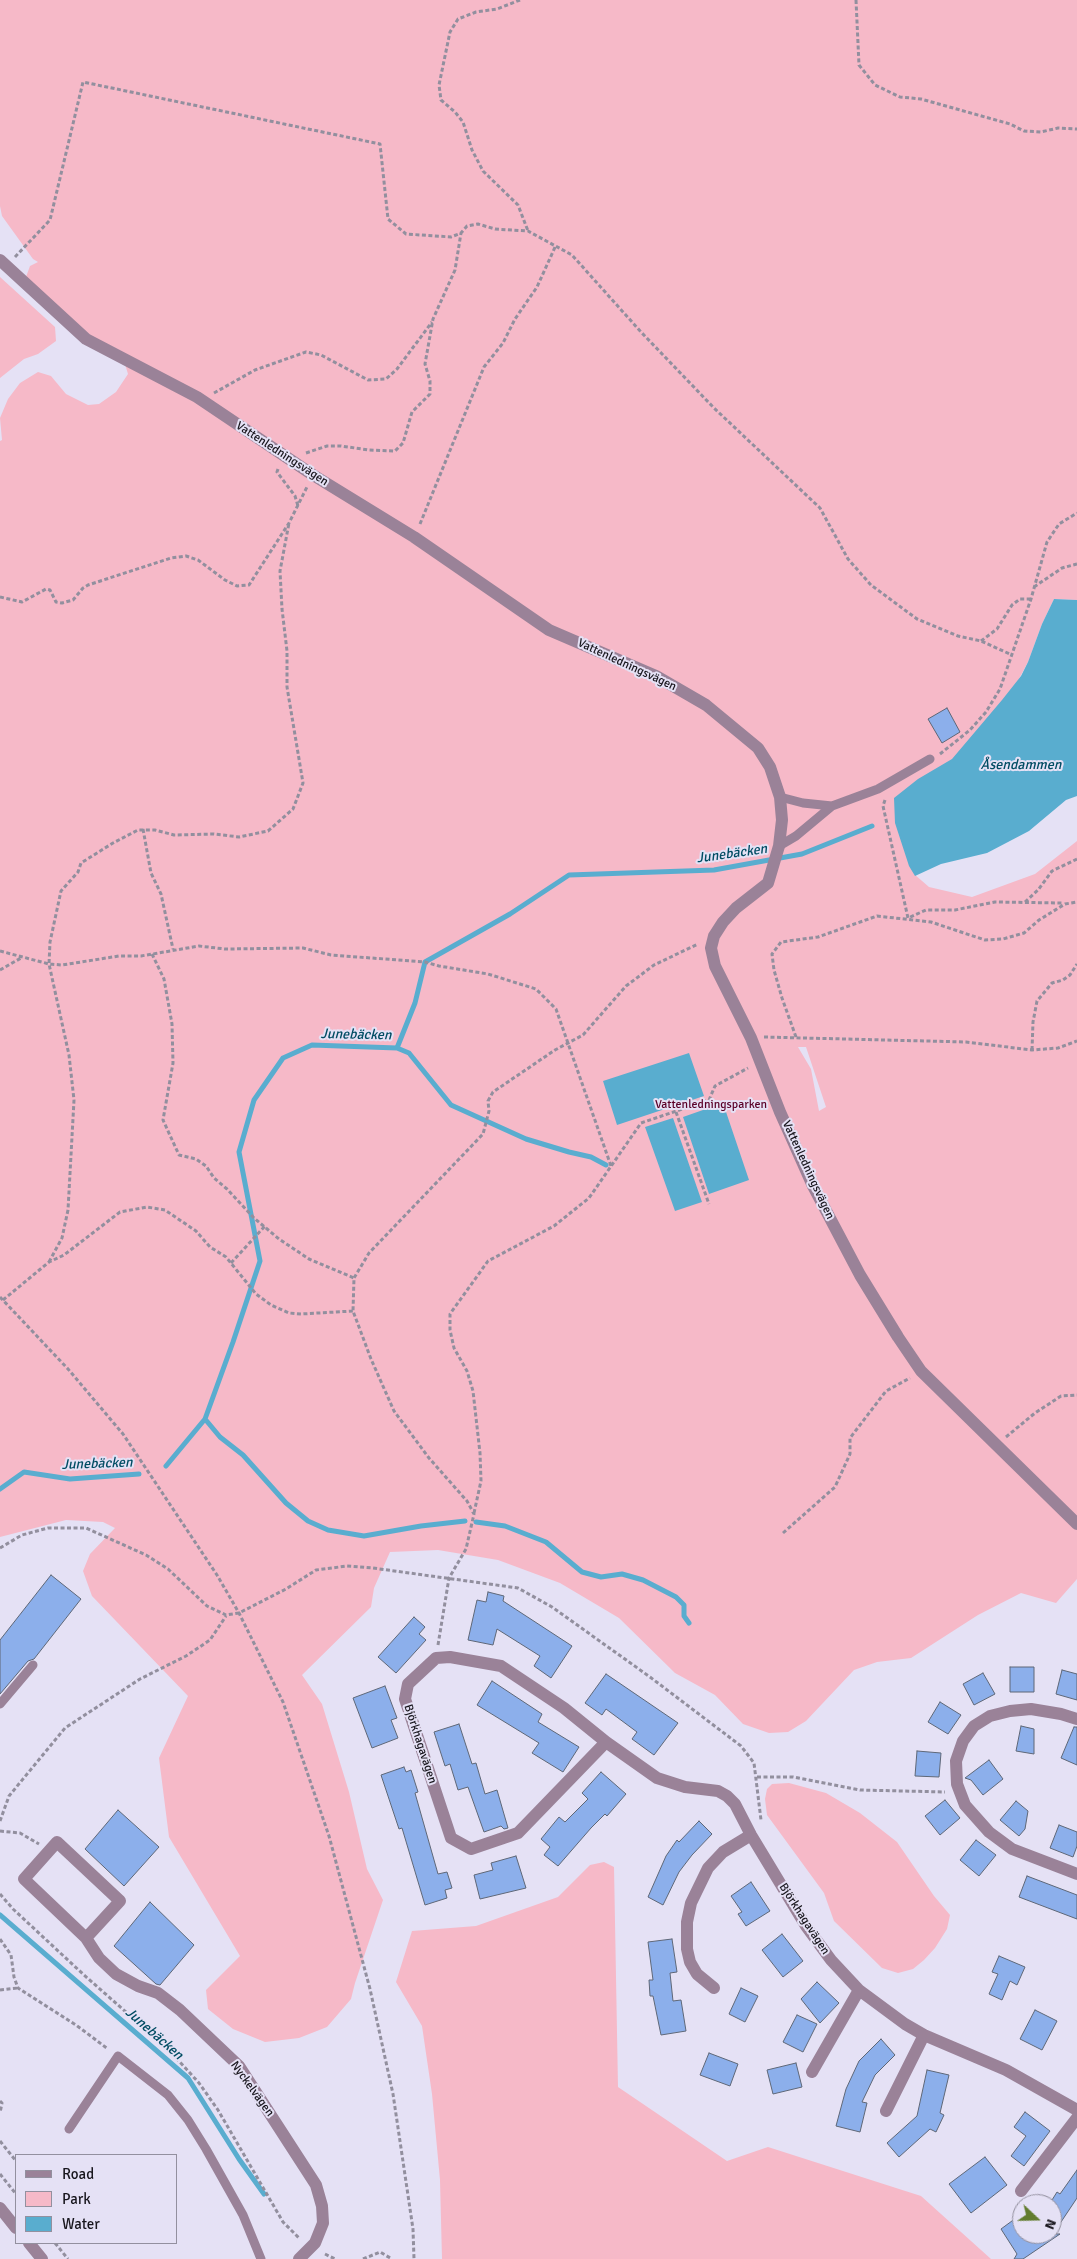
<!DOCTYPE html>
<html>
<head>
<meta charset="utf-8">
<style>
	body { margin:0 }
	#map { position:relative; width:1077px; height:2259px; overflow:hidden; background:#e5e1f5; font-family:Signika,sans-serif }
	canvas { display:block }
	.legend { position:absolute; left:15px; top:2154px; width:162px; height:90px; box-sizing:border-box; background:#e5e1f5; border:1px solid #93909f; margin:0; padding:6px 9px; list-style:none; font-size:15px; color:#18161d }
	.legend li { display:flex; align-items:center; gap:10px; height:25px }
	.legend b { width:25px; border:1px solid #93909f }
	.north { position:absolute; left:1012px; top:2194px; width:50px; height:50px; box-sizing:border-box; background:#e5e1f5; border:1px solid #93909f; border-radius:50%; rotate:111deg; font-size:14px; font-weight:700; line-height:20px; text-align:center; color:#18161d }
	.north::after { content:''; display:block; margin:auto; width:18px; height:22px; background:#627c2f; clip-path:polygon(50% 0,100% 100%,50% 72%,0 100%) }
</style>
</head>
<body>
<div id="map">
<canvas width="1077" height="2259"></canvas>
<ul class="legend">
<li><b style="height:6px;background:#9a8298"></b>Road</li>
<li><b style="height:14px;background:#f6b9c8"></b>Park</li>
<li><b style="height:14px;background:#59adcf"></b>Water</li>
</ul>
<div class="north">N</div>
</div>
<script>
const ctx = document.querySelector('canvas').getContext('2d');
ctx.lineJoin = 'round';
function paint(path, color) { ctx.fillStyle = color; ctx.fill(path, 'evenodd'); }
const shape = rows => new Path2D(rows.map(r => 'M' + r).join(''));
function stroke(path, color, width, dash) { ctx.strokeStyle = color; ctx.lineWidth = width; ctx.lineCap = dash ? 'butt' : 'round'; ctx.setLineDash(dash || []); ctx.stroke(path); }
function write(font, color, halo, rows, align = 'center') {
  ctx.font = font + ' Signika,sans-serif'; ctx.lineWidth = 4; ctx.setLineDash([]); ctx.textBaseline = 'middle'; ctx.strokeStyle = halo; ctx.fillStyle = color; for (const [text, x, y, turn = 0] of rows) {
    ctx.save(); ctx.translate(x, y); ctx.rotate((+turn || 0) * Math.PI / 180); ctx.textAlign = isNaN(turn) ? turn : align; if (halo) ctx.strokeText(text, 0, 0); ctx.fillText(text, 0, 0); ctx.restore();
  }
}
const green = shape([
	[0,0,1077,0,1077,600,1054,599,1042,624,1028,662,914,874,929,887,972,897,1035,874,1077,841,1077,1579,1056,1603,1021,1593,978,1615,911,1658,877,1662,854,1670,806,1721,788,1732,769,1733,743,1724,715,1695,675,1673,619,1618,560,1583,498,1560,438,1550,390,1552,374,1588,371,1607,302,1675,322,1704,349,1792,367,1869,383,1900,355,1983,351,1999,327,2027,299,2038,265,2042,233,2029,208,2009,206,1990,240,1956,169,1837,159,1758,188,1696,92,1596,83,1571,90,1554,115,1528,103,1522,66,1520,0,1537,0,441,2,440,0,418,8,399,20,383,38,372,51,376,66,394,88,405,99,404,116,392,128,374,121,351,91,336,26,277,30,266,38,262,33,259,2,216,0,206],
	[798,1047,806,1047,826,1107,819,1111,811,1069],
	[0,277,55,327,56,341,38,354,24,359,0,378],
	[789,1783,826,1793,860,1813,897,1842,934,1896,950,1915,947,1929,935,1948,924,1960,913,1969,898,1973,882,1968,834,1921,824,1893,767,1815,765,1799,767,1789,772,1784],
	[604,1862,614,1867,618,2087,727,2161,768,2147,921,2196,991,2259,442,2259,440,2180,432,2094,422,2026,396,1982,412,1931,476,1926,558,1897,590,1865]
]);
const water = shape([
	[1054,599,1077,600,1077,796,1066,800,1029,831,987,853,941,864,915,876,909,866,895,823,894,798,918,779,952,759,1002,700,1021,676,1028,662,1042,624],
	[689,1053,704,1096,617,1125,603,1081],
	[723,1103,749,1180,709,1194,683,1117],
	[673,1118,702,1202,675,1211,645,1127]
]);
const stream = shape([
	[397,1048,409,1053,451,1105,526,1139,569,1152,591,1157,606,1165],
	[205,1419,220,1437,243,1455,286,1503,308,1521,328,1530,364,1536,421,1526,465,1521],
	[166,1466,205,1419,233,1342,260,1261,239,1152,254,1100,283,1058,312,1045,397,1048,415,1003,425,962,510,914,569,875,714,870,802,854,872,826],
	[0,1489,24,1472,70,1479,139,1474],
	[476,1522,505,1526,546,1542,582,1572,601,1577,622,1574,643,1580,676,1597,684,1605,684,1616,689,1623],
	[0,1915,188,2078,239,2159,264,2194]
]);
const building = shape([
	[947,708,960,732,942,743,928,719,947,708],
	[51,1575,81,1599,34,1659,28,1661,0,1694,0,1640,51,1575],
	[488,1592,504,1596,503,1601,572,1646,551,1678,534,1666,540,1656,497,1629,493,1645,468,1640,477,1600,486,1602,488,1592],
	[414,1617,425,1627,419,1634,426,1640,396,1673,378,1657,414,1617],
	[1010,1667,1034,1667,1034,1692,1010,1692,1010,1667],
	[1062,1670,1077,1674,1077,1700,1056,1694,1062,1670],
	[983,1673,995,1694,974,1705,963,1684,983,1673],
	[606,1674,678,1723,654,1755,632,1739,637,1732,606,1709,602,1715,585,1703,606,1674],
	[492,1681,542,1714,538,1722,579,1747,563,1772,532,1753,539,1743,477,1705,492,1681],
	[385,1686,397,1718,391,1720,398,1738,372,1748,353,1698,385,1686],
	[940,1702,961,1715,948,1734,928,1722,940,1702],
	[459,1724,472,1764,476,1763,485,1794,497,1790,508,1828,504,1829,501,1826,484,1832,468,1787,458,1790,450,1764,445,1766,434,1732,459,1724],
	[1021,1726,1034,1729,1034,1754,1016,1751,1021,1726],
	[1074,1727,1077,1727,1077,1765,1061,1758,1074,1727],
	[917,1751,941,1753,939,1777,915,1776,917,1751],
	[989,1760,1003,1779,983,1795,971,1780,965,1778,989,1760],
	[404,1767,406,1772,411,1770,418,1792,415,1793,438,1874,447,1872,452,1888,445,1890,447,1898,425,1905,402,1828,399,1829,381,1775,404,1767],
	[601,1772,626,1794,607,1816,605,1814,591,1828,558,1866,544,1855,550,1847,541,1839,559,1817,565,1822,588,1799,582,1793,601,1772],
	[945,1800,960,1818,940,1835,925,1816,945,1800],
	[1016,1801,1028,1811,1025,1829,1019,1836,1000,1820,1016,1801],
	[118,1810,159,1847,124,1886,85,1849,118,1810],
	[699,1821,712,1834,692,1855,679,1872,663,1905,648,1897,666,1856,677,1840,679,1842,699,1821],
	[1059,1825,1077,1832,1077,1846,1073,1857,1050,1848,1059,1825],
	[976,1840,996,1855,979,1876,960,1860,976,1840],
	[516,1856,526,1888,480,1899,474,1875,493,1870,491,1863,516,1856],
	[1027,1876,1077,1895,1077,1919,1019,1897,1027,1876],
	[751,1882,770,1911,746,1926,738,1914,742,1912,731,1896,751,1882],
	[150,1902,194,1945,160,1985,156,1984,114,1946,150,1902],
	[782,1934,803,1961,783,1977,762,1950,782,1934],
	[672,1939,677,1972,670,1973,673,2001,681,2000,686,2031,661,2035,653,1996,650,1996,649,1980,653,1980,648,1942,672,1939],
	[999,1956,1025,1967,1017,1985,1010,1981,1002,2000,989,1994,998,1974,992,1972,999,1956],
	[817,1982,839,2003,820,2023,801,1999,817,1982],
	[741,1988,758,1996,745,2022,729,2014,741,1988],
	[1035,2010,1057,2021,1042,2050,1020,2039,1035,2010],
	[797,2015,817,2024,803,2052,783,2042,797,2015],
	[881,2039,895,2055,875,2075,862,2102,867,2103,860,2132,836,2126,846,2089,859,2061,881,2039],
	[709,2053,738,2064,730,2086,700,2075,709,2053],
	[796,2063,802,2087,773,2094,767,2070,796,2063],
	[927,2070,949,2075,940,2113,944,2115,936,2132,930,2129,899,2157,887,2143,917,2116,927,2070],
	[1025,2112,1050,2131,1024,2166,1011,2156,1026,2136,1014,2127,1025,2112],
	[985,2157,1007,2185,971,2213,949,2184,985,2157],
	[1077,2170,1077,2198,1053,2234,1060,2234,1023,2259,1014,2259,1017,2254,1001,2229,1016,2218,1022,2227,1022,2234,1027,2234,1028,2236,1030,2234,1052,2234,1052,2200,1057,2192,1060,2194,1077,2170]
]);
const path = shape([
	[520,0,497,9,476,12,458,19,450,32,439,85,441,100,455,112,463,122,472,150,483,171,518,205,528,231],
	[856,0,859,65,875,85,900,97,921,99,1010,124,1024,131,1041,132,1058,128,1077,129],
	[15,257,50,220,83,82,380,144,388,219,406,234,451,237,461,233,467,226,478,224,495,229,528,231,572,255,641,332,714,408,820,508,848,559,871,585,917,619,958,636,981,641,1012,655],
	[214,393,255,370,306,352,321,355,368,380,386,379,397,369,432,322],
	[306,453,327,446,341,446,369,450,395,451,403,443,412,412,430,394,430,381,425,364,433,319,455,270,461,233],
	[278,469,277,472,295,496,298,506],
	[420,524,484,367,503,343,515,319,537,287,556,245],
	[1034,587,1062,568,1077,564],
	[0,597,22,602,46,589,50,590,56,602,62,603,73,600,83,588,88,585,171,558,186,556,198,560,225,580,237,586,249,585,289,523,307,487],
	[981,641,997,629,1012,605,1020,599,1031,599],
	[940,754,970,730,986,712,1000,689,1031,599,1047,542,1059,524,1077,513],
	[885,800,883,806,908,918,926,910,955,910,995,902,1063,903],
	[143,829,151,873,161,894,173,949],
	[1025,902,1038,890,1052,871,1077,859],
	[0,951,49,964,62,965,119,956,141,956,199,946,225,949,303,948,331,955,425,962,439,966,488,974,536,989,556,1009,611,1166],
	[152,954,164,979,172,1024,173,1063,163,1120,179,1155,196,1159,206,1166,214,1178,227,1189,254,1218,279,1239,309,1259,354,1278],
	[0,970,21,958],
	[764,1037,966,1042,1032,1050,1058,1048,1077,1041],
	[796,1037,782,998,774,970,772,954,781,942,818,937,877,916,931,922,985,940,1003,939,1024,933,1039,920,1065,904,1077,902],
	[1032,1050,1033,1022,1037,1001,1052,983,1063,980,1070,975,1077,964],
	[676,1112,709,1204],
	[49,1262,62,1238,68,1210,74,1100,69,1055,49,964,50,942,61,891,78,872,81,863,113,843,138,830,155,830,174,835,214,834,239,837,268,831,293,809,303,783,287,687,287,651,282,609,280,571,289,523],
	[231,1263,265,1226],
	[0,1297,68,1369,123,1434,217,1575,239,1613,283,1702,329,1836,370,1989,393,2094,413,2229,414,2259],
	[3,1300,49,1262,64,1255,120,1212,147,1207,165,1210,196,1231,210,1247,226,1257,256,1294,271,1305,289,1313,301,1314,353,1311],
	[1006,1437,1035,1413,1061,1396,1077,1395],
	[474,1513,481,1481,480,1453,473,1391,467,1371,454,1348,450,1330,450,1314,488,1261,554,1226,589,1198,641,1123,709,1100,715,1086,748,1068],
	[783,1533,835,1487,850,1454,850,1438,886,1391,910,1378],
	[0,1548,22,1535,48,1528,86,1528,146,1555,168,1569,207,1606,226,1615,239,1613,286,1589,316,1570,347,1566,373,1568,518,1588,552,1607,650,1677,741,1746,754,1763,761,1820],
	[438,1645,449,1578,466,1549,474,1514,467,1501,429,1458,394,1411,371,1359,353,1311,354,1278,369,1253,483,1134,489,1111,488,1101,493,1092,555,1050,583,1035,626,986,654,965,698,944],
	[757,1777,793,1777,860,1790,945,1792],
	[0,1821,9,1796,65,1728,140,1679,186,1656,210,1640,226,1616],
	[0,1831,20,1833,39,1844],
	[0,1894,13,1909,84,1975,169,2050,199,2083,218,2110,283,2222,300,2239],
	[0,1939,11,1955,14,1977,18,1988,76,2025,108,2049],
	[0,1990,18,1988],
	[0,2101,2,2103,0,2113],
	[0,2141,16,2161],
	[0,2174,16,2194],
	[55,2243,68,2259],
	[325,2254,335,2259],
	[363,2259,380,2252,392,2259]
]);
const service = shape([
	[780,797,803,803,832,806,878,789,930,759],
	[779,846,796,836,832,806],
	[0,1704,33,1665],
	[69,2129,118,2056,168,2095,188,2120,206,2149,243,2215,261,2259]
]);
const minor = shape([
	[0,260,86,339,197,397,313,475,414,537,549,630,656,676,706,705,758,748,770,767,780,797,782,820,779,846,768,883,736,908,723,922,714,936,711,948,715,966,751,1038,780,1112,813,1186,860,1275,898,1337,921,1371,1077,1524],
	[1077,1719,1061,1714,1031,1709,1010,1711,990,1716,974,1726,963,1741,956,1761,957,1784,965,1805,989,1832,1012,1849,1077,1874],
	[606,1742,518,1833,471,1849,451,1838,405,1699,408,1684,436,1658,450,1657,501,1666,564,1708,606,1742,657,1778,685,1787,718,1791,727,1796,735,1804,751,1835,806,1926,831,1960,859,1990,905,2024,924,2035,1006,2070,1077,2110],
	[86,1938,120,1901,57,1842,24,1879,86,1938,99,1958,116,1974,138,1986,158,1993,180,2010,239,2066,316,2185,322,2206,323,2223,315,2243,299,2259],
	[714,1988,697,1974,690,1962,687,1949,687,1922,691,1903,708,1868,723,1852,751,1835],
	[812,2072,859,1990],
	[886,2111,924,2035],
	[1021,2191,1077,2118]
]);
const tertiary = shape([
	[0,2208,16,2228],
	[29,2243,42,2259]
]);
const streetNames = [
	["Vattenledningsvägen",282,454,33],
	["Vattenledningsvägen",627,665,25],
	["Vattenledningsvägen",808,1170,65],
	["Björkhagavägen",420,1744,72],
	["Björkhagavägen",804,1919,57],
	["Nyckelvägen",252,2089,54]
];
const parkNames = [
	["Vattenledningsparken",711,1105]
];
const waterNames = [
	["Åsendammen",1021,765],
	["Junebäcken",732,854,-8],
	["Junebäcken",356,1035,1],
	["Junebäcken",97,1464,-2],
	["Junebäcken",154,2034,41]
];
paint(green, '#f6b9c8');
paint(water, '#59adcf');
stroke(stream, '#59adcf', 5);
paint(building, '#8cafeb');
stroke(building, '#5e6777', 1);
stroke(path, '#928f9e', 3, [4, 2.5]);
stroke(service, '#9a8298', 9);
stroke(minor, '#9a8298', 12);
stroke(tertiary, '#9a8298', 12);
write('12px', '#18161d', '#e5e1f5', streetNames);
write('12px', '#5a0028', '#e5e1f5', parkNames);
write('italic 14px', '#004c63', '#e5e1f5', waterNames);
</script>
</body>
</html>
